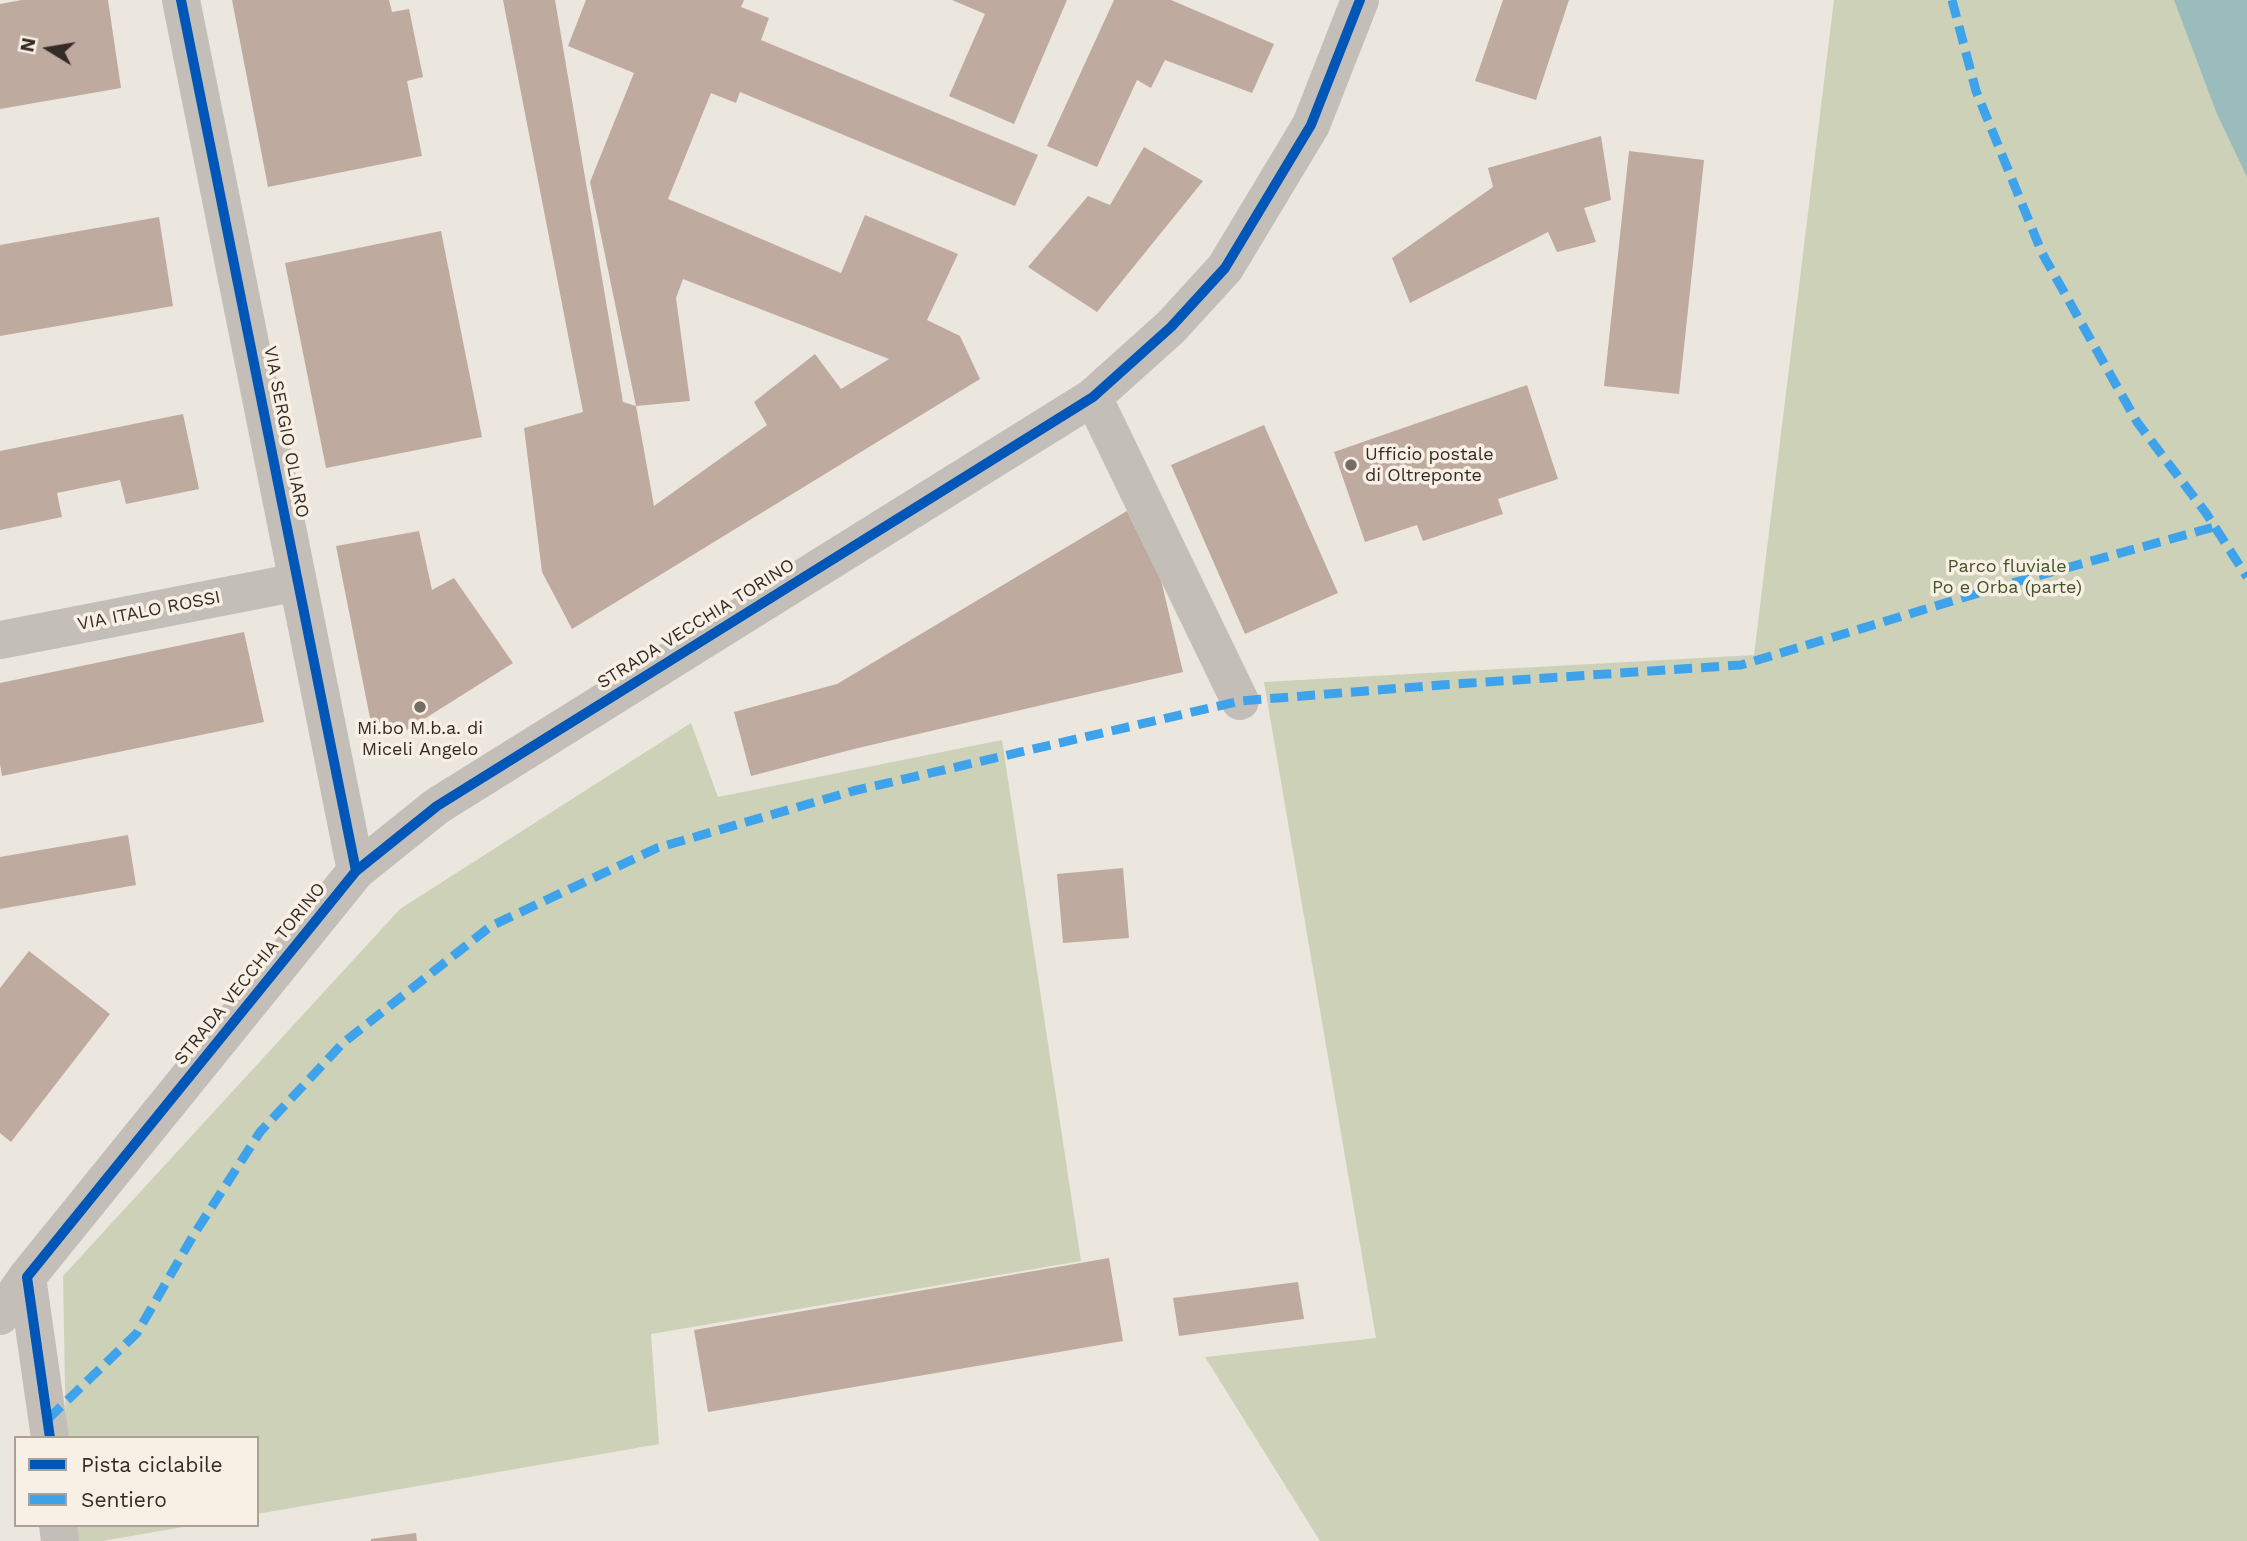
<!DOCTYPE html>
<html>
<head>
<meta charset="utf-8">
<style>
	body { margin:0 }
	#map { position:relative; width:2247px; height:1541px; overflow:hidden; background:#ebe6de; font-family:"Work Sans",sans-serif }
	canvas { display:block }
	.legend { position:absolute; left:14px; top:1436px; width:245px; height:91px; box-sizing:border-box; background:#f9f0e5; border:2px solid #aba199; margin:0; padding:9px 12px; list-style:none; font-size:21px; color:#352b26 }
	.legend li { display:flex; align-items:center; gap:14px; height:35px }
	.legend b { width:35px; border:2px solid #aba199 }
	.north { position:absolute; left:14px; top:14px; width:70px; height:70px; -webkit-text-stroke:5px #f9f0e5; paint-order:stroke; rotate:281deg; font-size:19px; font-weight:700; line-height:28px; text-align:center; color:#352b26 }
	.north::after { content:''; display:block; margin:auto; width:24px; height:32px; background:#352b26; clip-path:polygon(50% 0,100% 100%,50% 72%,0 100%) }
</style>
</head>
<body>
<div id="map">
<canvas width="2247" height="1541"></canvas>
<ul class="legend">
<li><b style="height:9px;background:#0057b8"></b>Pista ciclabile</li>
<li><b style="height:9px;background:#3ea3eb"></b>Sentiero</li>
</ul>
<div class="north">N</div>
</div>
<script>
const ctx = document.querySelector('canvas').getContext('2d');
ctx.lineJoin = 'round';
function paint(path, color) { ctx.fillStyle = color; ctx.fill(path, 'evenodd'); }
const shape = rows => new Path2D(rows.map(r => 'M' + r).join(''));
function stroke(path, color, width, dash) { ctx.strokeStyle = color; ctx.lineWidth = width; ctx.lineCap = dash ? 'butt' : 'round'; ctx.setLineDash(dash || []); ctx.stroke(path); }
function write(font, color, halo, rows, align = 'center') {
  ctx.font = font + ' "Work Sans",sans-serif'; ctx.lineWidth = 7; ctx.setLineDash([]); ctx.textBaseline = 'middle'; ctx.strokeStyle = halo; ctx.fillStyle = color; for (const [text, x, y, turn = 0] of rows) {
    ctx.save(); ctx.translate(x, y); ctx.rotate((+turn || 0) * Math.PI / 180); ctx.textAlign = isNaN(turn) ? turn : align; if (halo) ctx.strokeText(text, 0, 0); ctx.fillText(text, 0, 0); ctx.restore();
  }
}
const green = shape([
	[1834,0,2247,0,2247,1541,1320,1541,1205,1357,1376,1338,1264,682,1754,655],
	[691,723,718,797,1002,740,1081,1261,651,1334,659,1444,257,1514,257,1438,66,1438,63,1276,400,909],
	[67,1525,194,1525,103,1541,67,1541]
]);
const water = shape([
	[2174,0,2247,0,2247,177,2217,114]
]);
const building = shape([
	[22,0,108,0,121,88,0,109,0,4],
	[232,0,389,0,392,12,409,9,423,77,407,81,422,156,268,187],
	[503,0,555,0,623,402,636,406,654,506,767,425,754,402,815,354,841,389,889,359,683,279,676,298,690,401,636,406,590,182,634,73,568,46,586,0,744,0,741,7,769,18,761,40,1038,155,1015,206,740,92,736,103,711,93,668,199,841,273,865,215,958,254,927,320,960,336,980,379,572,629,542,572,524,428,583,412],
	[952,0,1067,0,1014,124,949,96,985,14],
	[1114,0,1171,0,1274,44,1252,93,1165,60,1151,88,1137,80,1097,167,1047,146],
	[1503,0,1569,0,1536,100,1475,81],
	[1601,136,1611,200,1584,208,1596,242,1557,252,1548,232,1410,303,1392,258,1493,187,1488,168],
	[1144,147,1203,181,1097,312,1028,267,1088,196,1110,205],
	[1629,151,1704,160,1679,394,1604,386],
	[159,217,173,306,0,336,0,245],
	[441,231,482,437,326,468,285,263],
	[1527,385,1558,479,1498,499,1503,514,1423,541,1417,525,1365,542,1334,452],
	[183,414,199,489,126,504,120,480,57,493,62,517,0,530,0,451],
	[1264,425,1338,593,1245,634,1171,465],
	[1127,511,1161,580,1183,672,854,749,751,776,734,712,837,684],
	[419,531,432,590,454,578,513,663,402,733,370,718,336,546],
	[244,632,264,722,2,776,0,764,0,683],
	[128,835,136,885,0,909,0,857],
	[1123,868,1129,938,1063,943,1057,874],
	[29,951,110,1014,11,1142,0,1133,0,988],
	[1109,1258,1123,1341,708,1412,694,1330],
	[1298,1282,1304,1319,1179,1336,1173,1298],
	[416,1533,417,1541,371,1541,371,1539]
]);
const minor = shape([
	[181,0,356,871],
	[1093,397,1240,701],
	[0,640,298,582],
	[27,1277,50,1438],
	[0,1316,27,1277,356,871,437,806,1093,397,1171,327,1225,268,1311,125,1360,0],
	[58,1525,60,1541]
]);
const quiet = shape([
	[1952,0,1976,91,2042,253,2137,422,2206,513,2247,577],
	[48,1419,137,1333,193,1236,260,1132,343,1043,491,926,657,848,853,791,1240,701,1441,685,1741,665,2005,585,2214,527]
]);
const cycleway = shape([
	[181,0,356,871],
	[50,1438,27,1277,356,871,437,806,1093,397,1171,327,1225,268,1311,125,1360,0]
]);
const markers = [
	[1351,465,7,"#756c66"],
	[420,707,7,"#756c66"]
];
const streetNames = [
	["VIA SERGIO OLIARO",286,432,79],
	["VIA ITALO ROSSI",149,611,-11],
	["STRADA VECCHIA TORINO",696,624,-32],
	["STRADA VECCHIA TORINO",250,974,-51]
];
const poiNames = [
	["Ufficio postale",1365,455],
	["di Oltreponte",1365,476],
	["Mi.bo M.b.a. di",420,729,"center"],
	["Miceli Angelo",420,750,"center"]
];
const parkNames = [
	["Parco fluviale",2007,567],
	["Po e Orba (parte)",2007,588]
];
paint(green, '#ccd1b8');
paint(water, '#9abcbd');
paint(building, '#bfaaa0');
stroke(minor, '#c4beb8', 38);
stroke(quiet, '#3ea3eb', 9, [18, 9]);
stroke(cycleway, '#0057b8', 10);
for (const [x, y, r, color] of markers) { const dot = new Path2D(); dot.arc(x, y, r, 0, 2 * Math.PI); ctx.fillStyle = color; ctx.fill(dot); stroke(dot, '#f9f0e5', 2.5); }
write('18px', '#352b26', '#f9f0e5', streetNames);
write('18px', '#352b26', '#f9f0e5', poiNames, 'left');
write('18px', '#43532a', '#f9f0e5', parkNames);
</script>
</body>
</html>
